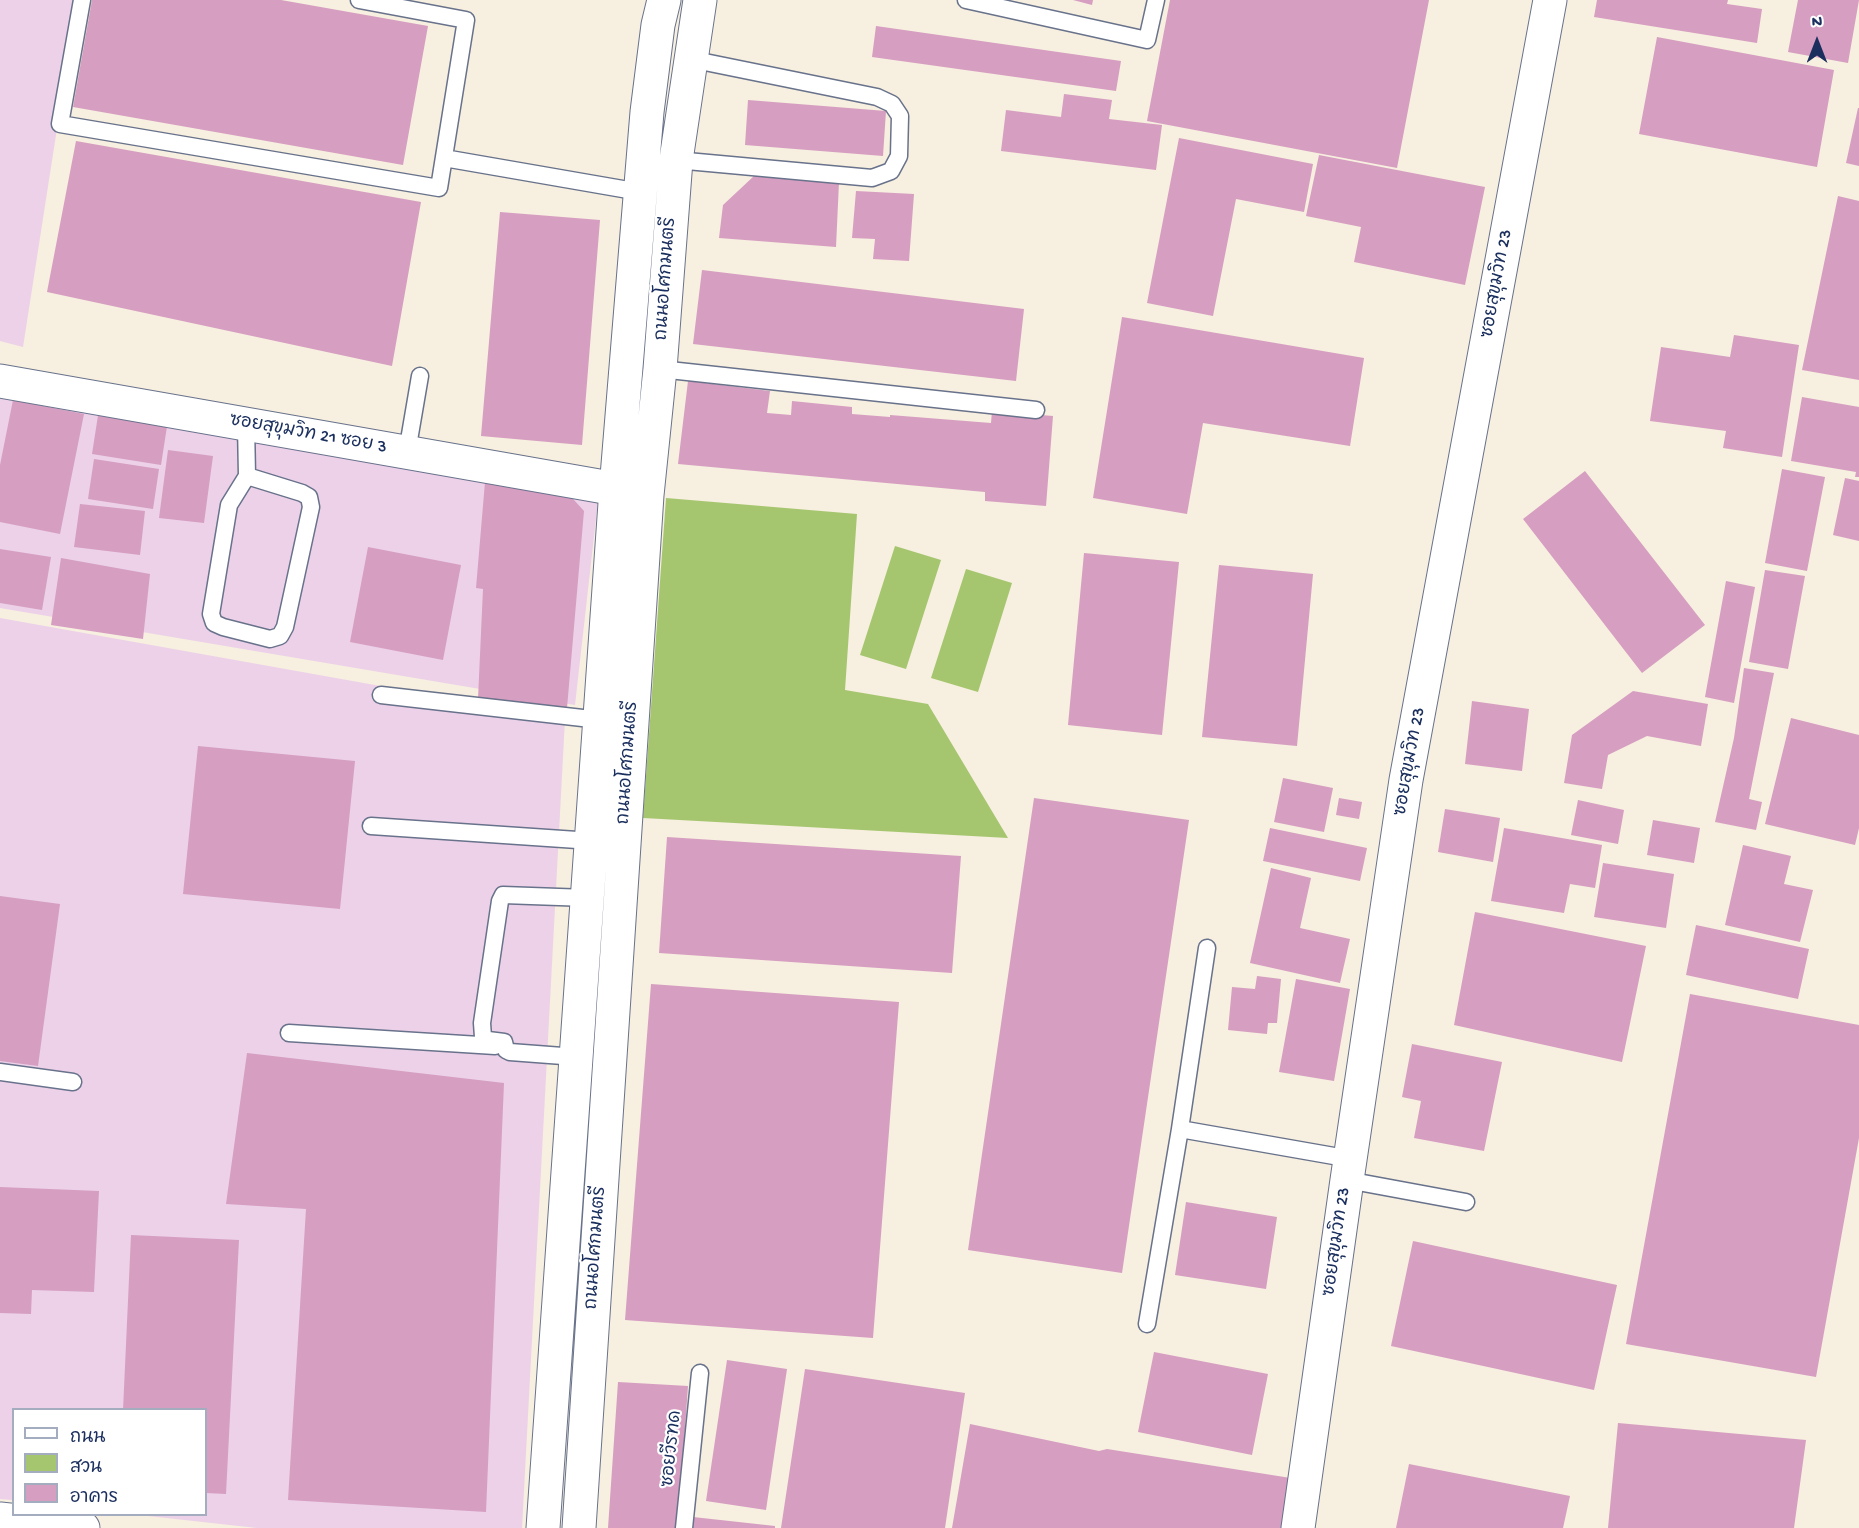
<!DOCTYPE html>
<html>
<head>
<meta charset="utf-8">
<style>
	body { margin:0 }
	#map { position:relative; width:1859px; height:1528px; overflow:hidden; background:#f7efdf; font-family:"Gochi Hand","Playpen Sans Thai",sans-serif }
	canvas { display:block }
	.legend { position:absolute; left:12px; top:1408px; width:195px; height:108px; box-sizing:border-box; background:#fff; border:2px solid #a4acbf; margin:0; padding:8px 10px; list-style:none; font-size:18px; color:#1b2f5e }
	.legend li { display:flex; align-items:center; gap:12px; height:30px }
	.legend b { width:30px; border:2px solid #a4acbf }
	.north { position:absolute; left:1787px; top:12px; width:60px; height:60px; -webkit-text-stroke:4px #fff; paint-order:stroke; rotate:0deg; font-size:16px; font-weight:700; line-height:24px; text-align:center; color:#1b2f5e }
	.north::after { content:''; display:block; margin:auto; width:21px; height:27px; background:#1b2f5e; clip-path:polygon(50% 0,100% 100%,50% 72%,0 100%) }
</style>
</head>
<body>
<div id="map">
<canvas width="1859" height="1528"></canvas>
<ul class="legend">
<li><b style="height:8px;background:#fff"></b>ถนน</li>
<li><b style="height:16px;background:#a5c66f"></b>สวน</li>
<li><b style="height:16px;background:#d69ec1"></b>อาคาร</li>
</ul>
<div class="north">N</div>
</div>
<script>
const ctx = document.querySelector('canvas').getContext('2d');
ctx.lineJoin = 'round';
function paint(path, color) { ctx.fillStyle = color; ctx.fill(path, 'evenodd'); }
const shape = rows => new Path2D(rows.map(r => 'M' + r).join(''));
function stroke(path, color, width, dash) { ctx.strokeStyle = color; ctx.lineWidth = width; ctx.lineCap = dash ? 'butt' : 'round'; ctx.setLineDash(dash || []); ctx.stroke(path); }
function write(font, color, halo, rows, align = 'center') {
  ctx.font = font + ' "Gochi Hand","Playpen Sans Thai",sans-serif'; ctx.lineWidth = 4.5; ctx.setLineDash([]); ctx.textBaseline = 'middle'; ctx.strokeStyle = halo; ctx.fillStyle = color; for (const [text, x, y, turn = 0] of rows) {
    ctx.save(); ctx.translate(x, y); ctx.rotate((+turn || 0) * Math.PI / 180); ctx.textAlign = isNaN(turn) ? turn : align; if (halo) ctx.strokeText(text, 0, 0); ctx.fillText(text, 0, 0); ctx.restore();
  }
}
const built = shape([
	[0,0,77,0,23,347,0,341],
	[0,380,599,492,575,705,0,608],
	[0,618,565,719,522,1528,257,1528,139,1515,206,1514,206,1410,14,1410,13,1500,0,1499]
]);
const green = shape([
	[666,498,857,514,845,690,928,704,1008,838,643,818],
	[895,546,941,560,906,669,860,655],
	[966,569,1012,583,978,692,931,678]
]);
const building = shape([
	[92,0,281,0,428,26,403,165,73,107],
	[1073,0,1093,0,1092,5],
	[1170,0,1429,0,1397,168,1147,121],
	[1597,0,1728,0,1727,4,1762,9,1757,43,1594,17],
	[1798,0,1859,0,1848,63,1788,52],
	[876,26,1121,61,1116,91,872,57],
	[1657,37,1834,70,1817,167,1639,134],
	[1064,94,1112,100,1109,119,1162,125,1156,170,1001,151,1006,110,1061,117],
	[748,100,886,111,883,156,745,145],
	[1858,108,1859,108,1859,166,1846,163],
	[1179,138,1313,164,1304,212,1236,199,1213,316,1147,303],
	[76,141,421,202,392,366,47,292],
	[1319,155,1485,187,1465,285,1354,262,1361,227,1306,216],
	[754,176,839,182,836,247,719,238,723,205],
	[856,191,914,194,909,261,873,259,875,239,852,238],
	[1838,196,1859,201,1859,380,1802,370],
	[500,212,600,220,582,445,481,436],
	[702,270,1024,309,1016,381,693,344],
	[1122,317,1364,358,1350,446,1203,423,1187,514,1093,498],
	[1734,335,1799,345,1782,457,1723,448,1726,431,1650,421,1661,347,1730,357],
	[688,381,770,391,767,413,791,415,792,401,852,407,852,414,890,417,890,415,991,423,992,411,1053,416,1046,506,985,501,985,492,678,464],
	[1802,397,1859,407,1859,477,1855,477,1856,472,1791,461],
	[13,400,84,414,60,534,0,522,0,465],
	[99,409,168,420,161,465,92,454],
	[168,450,213,456,204,523,159,518],
	[94,459,159,469,153,509,88,499],
	[1782,469,1825,477,1807,571,1765,563],
	[1585,471,1705,625,1642,673,1523,519],
	[1845,478,1859,481,1859,541,1833,535],
	[485,482,564,489,584,511,567,708,478,699,483,589,476,588],
	[80,504,145,511,140,555,74,547],
	[368,547,461,565,443,660,350,642],
	[0,549,51,557,42,610,0,603],
	[1084,553,1179,562,1162,735,1068,725],
	[61,558,150,574,143,639,51,625],
	[1219,565,1313,574,1297,746,1202,737],
	[1765,570,1805,576,1788,669,1749,662],
	[1726,581,1755,587,1734,703,1705,697],
	[1744,668,1774,673,1749,799,1762,802,1756,830,1715,822,1734,738],
	[1633,691,1708,704,1701,746,1647,736,1608,755,1602,789,1564,783,1572,735],
	[1472,701,1529,709,1522,771,1465,764],
	[1791,718,1859,735,1859,828,1855,845,1765,824],
	[198,746,355,761,340,909,183,894],
	[1283,778,1333,788,1324,832,1274,822],
	[1034,798,1189,820,1122,1273,968,1250],
	[1339,798,1362,802,1359,819,1336,815],
	[1578,800,1624,810,1618,844,1571,835],
	[1445,809,1500,818,1493,862,1438,852],
	[1653,820,1700,828,1694,863,1647,855],
	[1270,828,1367,848,1360,881,1263,861],
	[1504,828,1602,845,1595,888,1570,884,1564,913,1491,901],
	[667,837,961,856,952,973,659,953],
	[1743,845,1791,856,1784,884,1813,890,1800,942,1725,925],
	[1603,863,1674,874,1666,928,1594,917],
	[1271,868,1311,878,1300,928,1350,939,1340,983,1250,963],
	[0,896,60,904,38,1066,0,1061],
	[1475,912,1646,946,1622,1062,1454,1025],
	[1696,925,1809,949,1798,999,1686,975],
	[1257,976,1281,979,1277,1023,1268,1023,1267,1034,1228,1030,1232,987,1255,989],
	[1296,979,1350,989,1334,1081,1279,1072],
	[651,984,899,1002,873,1338,625,1320],
	[1690,994,1859,1025,1859,1138,1816,1377,1626,1344],
	[1412,1044,1502,1062,1484,1151,1414,1138,1421,1101,1402,1097],
	[247,1053,504,1083,486,1512,288,1500,306,1209,226,1204],
	[0,1187,99,1191,94,1292,32,1290,31,1314,0,1313],
	[1186,1202,1277,1217,1266,1289,1175,1275],
	[131,1235,239,1240,226,1494,206,1493,206,1410,123,1410],
	[1413,1241,1617,1285,1594,1390,1391,1346],
	[1154,1352,1268,1374,1252,1455,1138,1432],
	[727,1360,787,1369,766,1510,706,1501],
	[805,1369,965,1393,945,1528,781,1528],
	[618,1382,688,1386,678,1528,608,1528],
	[1618,1423,1806,1440,1794,1528,1608,1528],
	[970,1424,1099,1451,1107,1449,1297,1479,1284,1528,952,1528],
	[1409,1464,1570,1496,1563,1528,1396,1528],
	[693,1517,775,1526,775,1528,691,1528]
]);
const service = shape([
	[82,0,60,124,439,188,466,20,359,0],
	[966,0,1147,40,1156,0],
	[444,158,640,192],
	[676,160,872,178,891,171,899,156,900,116,892,104,877,97,690,59],
	[660,369,1036,410],
	[246,424,247,476],
	[407,452,420,376],
	[247,476,302,493,309,497,311,507,285,627,280,636,270,639,223,627,214,623,211,614,229,505,247,476],
	[381,695,600,720],
	[371,826,592,841],
	[289,1033,495,1046],
	[576,1057,510,1052,506,1050,504,1042,488,1040,483,1037,482,1023,500,901,503,895,587,898],
	[0,1072,73,1082],
	[1180,1129,1207,948],
	[1347,1180,1466,1202],
	[1147,1324,1180,1129,1351,1159],
	[684,1528,700,1373]
]);
const minor = shape([
	[0,381,616,489],
	[0,1519,83,1528],
	[1298,1528,1347,1180,1406,780,1550,0]
]);
const primary = shape([
	[543,1528,616,489,647,112,658,25,664,0],
	[579,1528,647,495,660,369,676,160,700,0]
]);
const streetNames = [
	["ถนนอโศกมนตรี",667,279,-86],
	["ซอยสุขุมวิท 23",1498,284,-80],
	["ซอยสุขุมวิท 21 ซอย 3",308,435,10],
	["ซอยสุขุมวิท 23",1411,762,-80],
	["ถนนอโศกมนตรี",629,763,-86],
	["ซอยสุขุมวิท 23",1338,1242,-82],
	["ถนนอโศกมนตรี",597,1248,-86],
	["ซอยวีรทด",673,1449,-84]
];
paint(built, '#ecd1e9');
paint(green, '#a5c66f');
paint(building, '#d69ec1');
stroke(service, '#68728b', 19);
stroke(minor, '#68728b', 35);
stroke(primary, '#68728b', 35);
stroke(service, '#fff', 16);
stroke(minor, '#fff', 33);
stroke(primary, '#fff', 33);
write('18px', '#1b2f5e', '#fff', streetNames);
</script>
</body>
</html>
